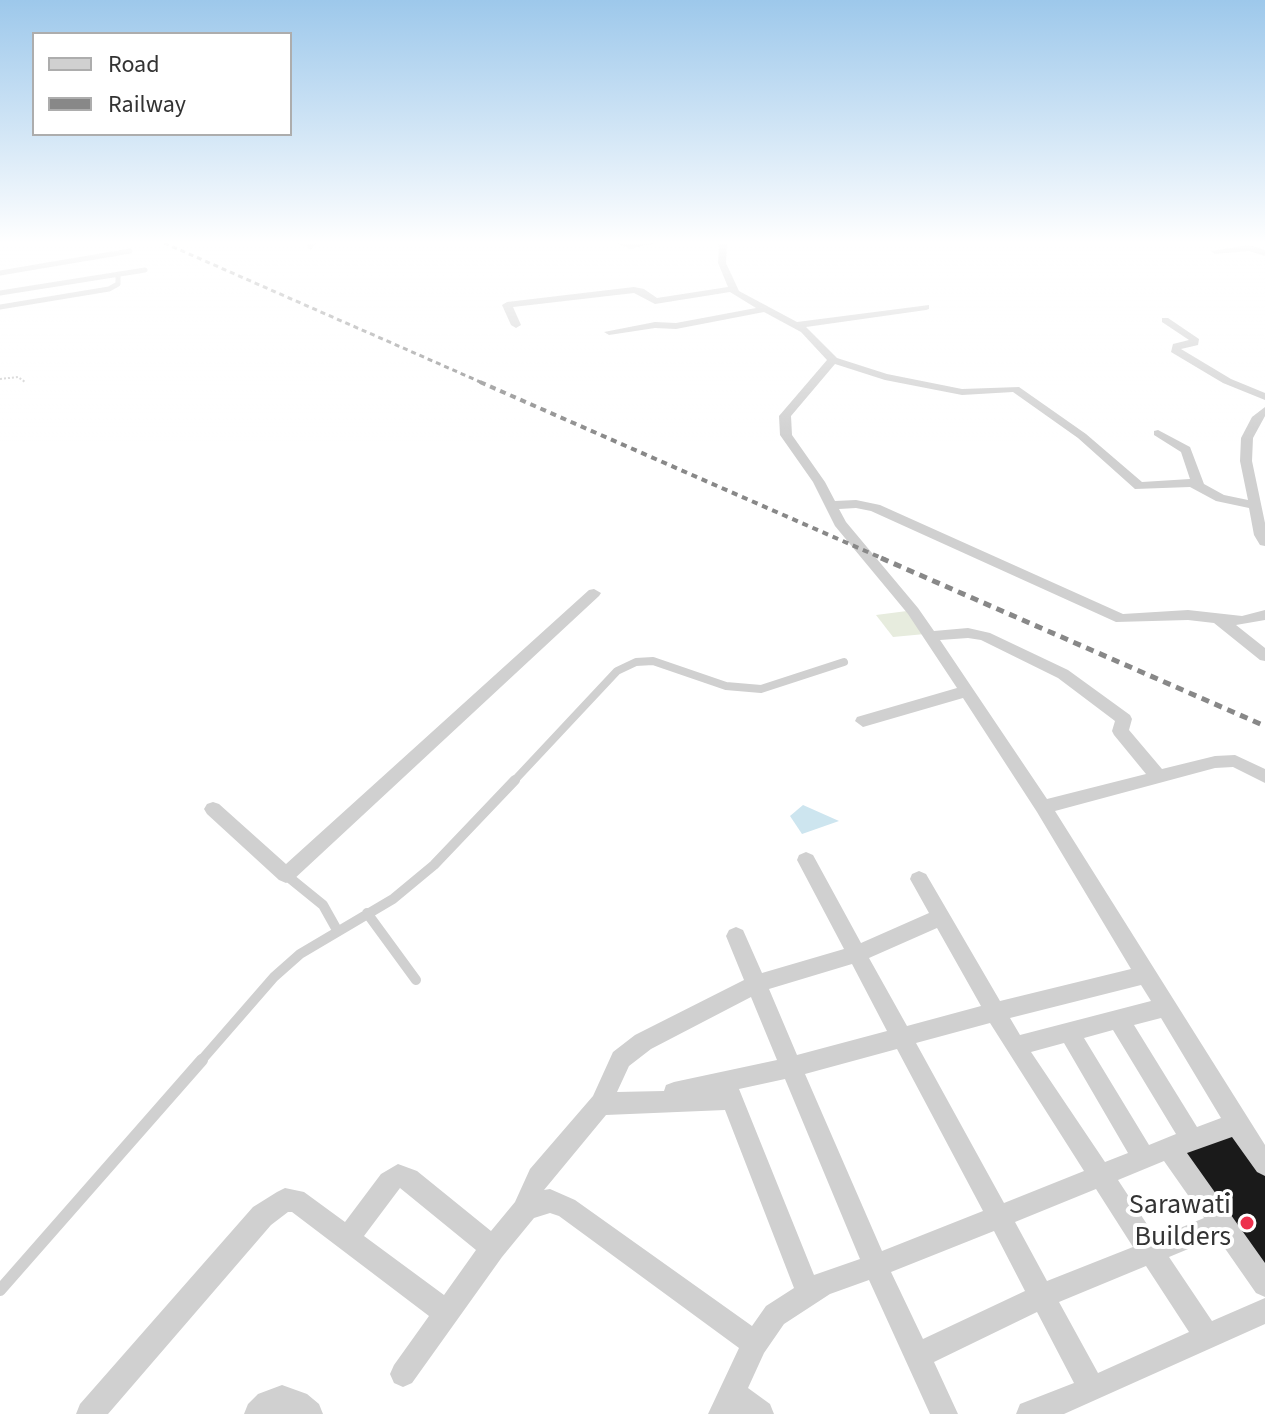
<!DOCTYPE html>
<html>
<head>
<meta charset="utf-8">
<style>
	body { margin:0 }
	#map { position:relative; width:1265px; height:1414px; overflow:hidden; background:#fff; font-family:"Source Sans 3",sans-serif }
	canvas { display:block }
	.legend { position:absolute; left:32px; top:32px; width:260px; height:104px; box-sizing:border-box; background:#fff; border:2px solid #adadad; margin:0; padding:10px 14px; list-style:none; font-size:24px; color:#333 }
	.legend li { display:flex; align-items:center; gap:16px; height:40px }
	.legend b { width:40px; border:2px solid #adadad }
</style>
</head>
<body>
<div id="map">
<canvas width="1265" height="1414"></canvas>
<ul class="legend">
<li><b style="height:10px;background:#d0d0d0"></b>Road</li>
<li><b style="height:10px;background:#888"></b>Railway</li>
</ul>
</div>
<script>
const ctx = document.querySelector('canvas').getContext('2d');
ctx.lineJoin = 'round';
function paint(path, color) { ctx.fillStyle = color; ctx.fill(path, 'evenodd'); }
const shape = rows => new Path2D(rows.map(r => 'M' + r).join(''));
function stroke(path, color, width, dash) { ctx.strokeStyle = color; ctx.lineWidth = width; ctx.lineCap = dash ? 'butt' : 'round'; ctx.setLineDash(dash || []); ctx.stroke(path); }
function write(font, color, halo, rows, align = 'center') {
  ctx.font = font + ' "Source Sans 3",sans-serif'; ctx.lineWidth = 8; ctx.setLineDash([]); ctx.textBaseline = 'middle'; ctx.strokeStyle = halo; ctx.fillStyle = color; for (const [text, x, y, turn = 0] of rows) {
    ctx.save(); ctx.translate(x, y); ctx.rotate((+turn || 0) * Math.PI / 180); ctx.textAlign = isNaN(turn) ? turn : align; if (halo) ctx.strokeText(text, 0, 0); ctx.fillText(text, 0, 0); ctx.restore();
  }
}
const green = shape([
	[907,611,925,634,893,637,876,615]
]);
const water = shape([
	[803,805,839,821,802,834,790,816]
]);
const building = shape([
	[1236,1133,1265,1172,1265,1273,1180,1152]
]);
const path = shape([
	[0,379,18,377,25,382]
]);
const laneFar3 = shape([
	[0,273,130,251],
	[0,293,145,270],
	[0,307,109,289,118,284,118,274]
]);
const laneFar2 = shape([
	[513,782,617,671,636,662,653,661,726,686,761,689,844,662]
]);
const laneFar1 = shape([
	[286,875,323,905,337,930],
	[367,913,416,980],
	[200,1062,274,977,300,954,393,899,434,865,515,780]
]);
const lane = shape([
	[0,1290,202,1060]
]);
const street = shape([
	[308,243,316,243,311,250,307,247,308,243],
	[617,243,655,243,630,249,617,243],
	[719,243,727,243,726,263,739,291,797,322,929,305,929,309,926,310,806,327,837,358,887,374,962,389,1019,387,1086,434,1142,482,1190,479,1181,452,1154,435,1154,431,1158,430,1190,447,1204,484,1224,495,1248,500,1240,461,1241,438,1252,417,1265,407,1265,416,1253,438,1252,461,1265,523,1265,546,1260,545,1254,535,1249,508,1216,501,1190,487,1135,489,1078,438,1013,392,962,395,885,380,835,364,791,416,792,435,825,482,835,501,856,500,880,505,1123,614,1188,610,1242,616,1265,610,1265,620,1236,625,1265,648,1265,661,1260,660,1214,623,1188,620,1116,622,871,511,856,508,839,509,846,522,918,608,934,631,968,628,990,633,1068,670,1130,715,1132,719,1129,730,1162,769,1215,756,1235,755,1265,769,1265,783,1233,767,1215,768,1055,811,1265,1145,1265,1176,1257,1172,1232,1137,1187,1153,1265,1263,1265,1297,1256,1293,1217,1237,1169,1257,1212,1321,1265,1298,1265,1324,1064,1414,1016,1414,1020,1404,1074,1383,1037,1312,934,1362,958,1414,930,1414,869,1280,830,1294,784,1324,764,1353,748,1388,770,1404,774,1414,708,1414,739,1348,559,1216,550,1213,534,1218,502,1257,412,1383,403,1387,394,1383,390,1374,394,1365,429,1316,292,1212,288,1212,271,1225,108,1414,76,1414,80,1404,253,1207,277,1192,285,1188,304,1192,345,1222,381,1174,398,1164,417,1171,491,1231,515,1202,530,1169,593,1096,613,1052,635,1035,744,980,726,936,729,930,736,927,743,930,762,973,844,949,797,860,799,855,806,852,813,855,861,943,929,913,910,879,912,874,919,871,926,874,1000,1001,1131,969,1037,812,963,698,863,727,855,721,857,717,957,688,908,614,835,526,813,482,780,435,779,416,827,360,801,332,764,312,676,329,655,328,609,335,604,332,655,322,676,323,756,308,730,292,655,304,634,293,513,307,521,325,516,328,511,325,502,305,507,302,634,287,644,289,657,298,728,287,718,263,719,243],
	[968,638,981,640,1058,678,1115,721,1112,731,1114,735,1146,774,1047,799,940,640,968,638],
	[937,928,981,1006,907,1026,869,958,937,928],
	[852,964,887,1031,797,1055,769,989,852,964],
	[1141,985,1151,1001,1020,1035,1010,1018,1141,985],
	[751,997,777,1060,674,1082,666,1085,664,1091,617,1092,629,1066,651,1049,751,997],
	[1161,1018,1221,1118,1197,1127,1134,1025,1161,1018],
	[990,1023,1084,1171,1004,1203,916,1043,990,1023],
	[1113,1030,1176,1134,1149,1145,1084,1038,1113,1030],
	[1064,1043,1128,1153,1105,1162,1031,1052,1064,1043],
	[897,1049,983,1211,882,1251,805,1074,897,1049],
	[785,1079,860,1259,814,1275,739,1089,785,1079],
	[725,1110,794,1288,766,1306,752,1326,575,1200,550,1189,544,1190,606,1115,725,1110],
	[1164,1161,1204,1218,1156,1238,1118,1180,1164,1161],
	[400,1188,476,1250,444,1295,364,1236,400,1188],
	[1096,1189,1133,1247,1047,1281,1015,1222,1096,1189],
	[994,1231,1025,1291,923,1339,891,1272,994,1231],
	[1146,1266,1189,1332,1098,1373,1059,1302,1146,1266],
	[1249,245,1265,250,1265,256,1249,251,1215,254,1211,251,1249,245],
	[1162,318,1168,318,1199,339,1198,345,1181,349,1231,379,1265,393,1265,400,1223,383,1171,352,1173,344,1189,340,1162,322,1162,318],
	[594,589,601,593,599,596,293,880,286,883,279,880,207,814,204,809,207,804,213,802,219,804,286,864,589,590,594,589],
	[282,1385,307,1394,319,1404,323,1414,244,1414,248,1404,258,1394,282,1385]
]);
const railFar2 = shape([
	[164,243,485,384]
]);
const railFar1 = shape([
	[480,382,886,560]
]);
const rail = shape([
	[881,558,1265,726]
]);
const markers = [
	[1247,1223,8,"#ed314d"]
];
const nearPoinames = [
	["Sarawati",1231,1207],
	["Builders",1231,1239]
];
paint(green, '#e7ecde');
paint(water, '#cde5ef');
paint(building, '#1a1a1a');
stroke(path, '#cdcdcd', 2, [2, 2]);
stroke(laneFar3, '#d0d0d0', 5);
stroke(laneFar2, '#d0d0d0', 8);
stroke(laneFar1, '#d0d0d0', 10);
stroke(lane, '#d0d0d0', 12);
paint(street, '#d0d0d0');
stroke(railFar2, '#888', 3, [5, 4]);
stroke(railFar1, '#888', 4, [6, 5]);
stroke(rail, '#888', 5, [8, 6]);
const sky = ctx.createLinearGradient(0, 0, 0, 441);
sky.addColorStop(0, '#9dc8eb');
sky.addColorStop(0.55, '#fff');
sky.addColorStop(1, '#ffffff00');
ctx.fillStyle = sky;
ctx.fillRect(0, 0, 1265, 441);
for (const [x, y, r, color] of markers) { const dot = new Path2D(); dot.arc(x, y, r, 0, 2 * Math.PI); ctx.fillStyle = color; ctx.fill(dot); stroke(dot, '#fff', 3); }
write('28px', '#333', '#fff', nearPoinames, 'right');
</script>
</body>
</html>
